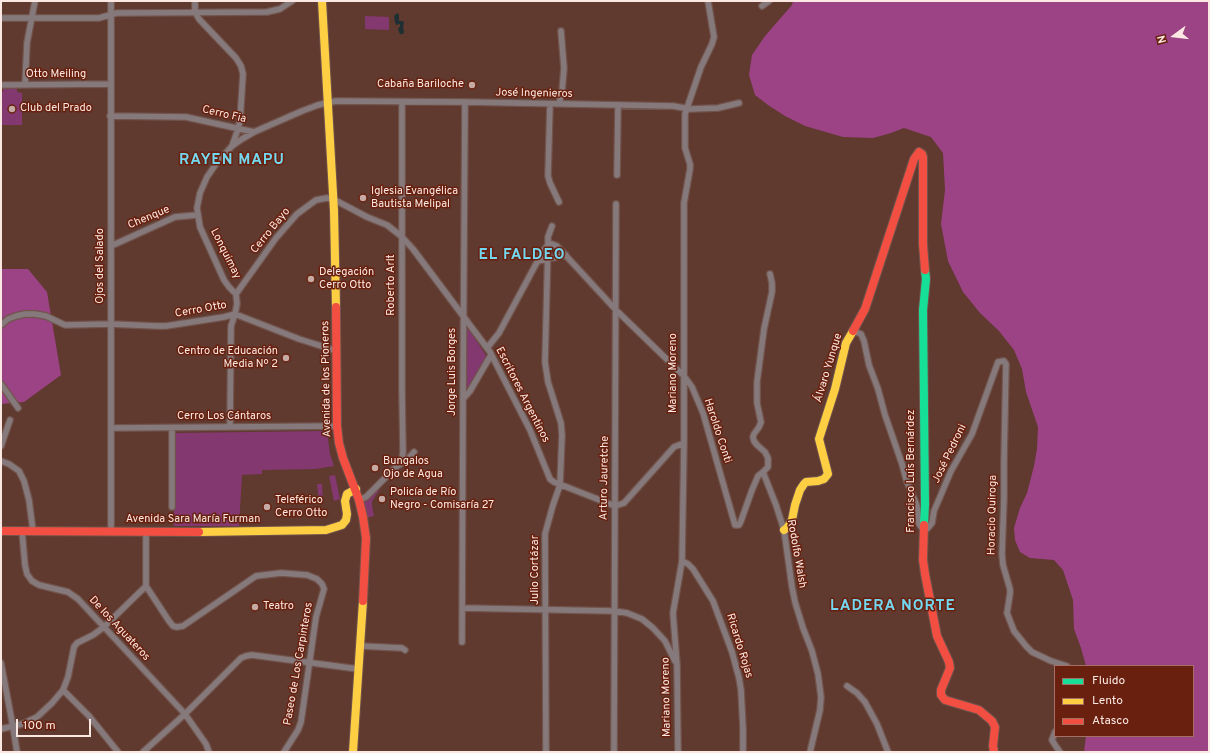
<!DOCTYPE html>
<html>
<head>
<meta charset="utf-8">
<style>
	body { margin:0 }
	#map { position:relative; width:1210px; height:753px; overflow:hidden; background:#60392f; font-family:Overpass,sans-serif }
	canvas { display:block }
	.frame { position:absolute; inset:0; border:2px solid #fbe8e3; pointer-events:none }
	.legend { position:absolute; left:1054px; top:665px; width:140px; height:72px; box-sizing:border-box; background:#69200e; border:1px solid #a37063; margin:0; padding:5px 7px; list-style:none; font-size:12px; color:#fbe8e3 }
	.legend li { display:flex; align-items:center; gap:8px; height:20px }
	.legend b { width:20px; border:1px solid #a37063 }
	.north { position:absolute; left:1154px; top:16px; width:40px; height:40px; -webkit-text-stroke:3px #69200e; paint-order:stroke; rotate:255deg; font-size:11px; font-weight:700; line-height:16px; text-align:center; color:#fbe8e3 }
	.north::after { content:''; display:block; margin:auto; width:14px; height:18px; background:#fbe8e3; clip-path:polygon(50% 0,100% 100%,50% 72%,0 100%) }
	.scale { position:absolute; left:16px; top:719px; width:75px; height:18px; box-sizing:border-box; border:2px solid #fbe8e3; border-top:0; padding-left:5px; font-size:12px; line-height:14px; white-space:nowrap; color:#fbe8e3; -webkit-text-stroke:3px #69200e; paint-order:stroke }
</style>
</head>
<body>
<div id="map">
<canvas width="1210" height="753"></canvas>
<div class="frame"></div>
<ul class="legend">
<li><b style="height:5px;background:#16e098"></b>Fluido</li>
<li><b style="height:5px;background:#ffcf43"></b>Lento</li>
<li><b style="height:5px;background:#f24e42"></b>Atasco</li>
</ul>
<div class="north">N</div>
<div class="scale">100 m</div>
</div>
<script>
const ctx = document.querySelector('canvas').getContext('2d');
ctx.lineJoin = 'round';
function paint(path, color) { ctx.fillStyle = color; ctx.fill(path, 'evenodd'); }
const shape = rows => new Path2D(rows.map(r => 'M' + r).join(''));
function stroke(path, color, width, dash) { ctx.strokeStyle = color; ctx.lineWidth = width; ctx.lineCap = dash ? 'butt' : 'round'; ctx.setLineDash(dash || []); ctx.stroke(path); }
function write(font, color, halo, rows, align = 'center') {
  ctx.font = font + ' Overpass,sans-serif'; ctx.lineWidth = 3; ctx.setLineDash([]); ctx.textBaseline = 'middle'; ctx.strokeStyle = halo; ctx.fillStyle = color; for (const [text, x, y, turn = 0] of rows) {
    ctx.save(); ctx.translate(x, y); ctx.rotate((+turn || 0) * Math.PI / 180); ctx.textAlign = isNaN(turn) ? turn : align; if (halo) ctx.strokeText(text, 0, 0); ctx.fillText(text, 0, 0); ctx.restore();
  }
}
const green = shape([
	[365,16,389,17,389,30,365,29],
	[3,88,17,88,17,92,22,93,22,125,1,125,1,89,2,92,3,92],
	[465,323,487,357,467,391,465,391],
	[327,431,330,454,334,466,315,469,262,470,262,474,242,475,239,526,174,526,174,433],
	[335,475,340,499,334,501,329,476],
	[317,484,322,484,323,502,319,502],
	[376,489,380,489,372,501,372,506,374,516,366,518,362,500]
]);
const forest = shape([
	[793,1,1209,1,1209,752,1084,752,1086,736,1193,736,1193,666,1086,666,1081,648,1074,629,1073,600,1063,570,1054,560,1030,558,1020,552,1015,540,1014,528,1020,508,1027,493,1034,466,1037,449,1038,427,1026,392,1022,369,1014,350,999,331,980,313,963,292,948,261,941,224,945,190,943,153,931,137,904,128,891,133,873,138,843,137,805,126,785,116,768,105,755,95,749,75,752,55,765,36,792,5],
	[1,269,28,269,47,292,61,375,24,402,1,404]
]);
const water = shape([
	[398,13,399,15,399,21,403,21,404,23,403,27,404,32,403,34,400,34,399,32,398,29,400,26,400,24,396,25,395,22,394,16,396,14]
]);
const street = shape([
	[195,1,195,12,199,19,236,58,241,66,243,74,240,121,238,129,232,146],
	[762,6,769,1],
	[1,18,99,18,117,13,267,12,280,9,292,1],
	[1,85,110,84],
	[25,85,27,43,35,1],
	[550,104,548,176,550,183,559,202],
	[559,104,562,92,564,68,561,31],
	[110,116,186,117,254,132],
	[617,175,618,106],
	[111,246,175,217,197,215],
	[538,261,566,255],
	[770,274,772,283,772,292,764,329,757,382,757,403,761,422,759,427,754,434,753,437,754,441,757,445,765,452,768,458,768,467,763,472,776,505,784,530,792,587,795,602,803,628,812,651,818,674,821,697,820,710,810,752],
	[236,294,276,238,297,214,316,200,327,198,333,199,367,217,387,225,401,236,413,249,490,352,530,430,550,479,554,482,615,506,624,503,674,447,684,443],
	[1,325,8,319,16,316,25,314,35,314,46,316,65,325,110,324,157,326,166,326,224,317,235,314,299,339,337,351],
	[853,331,861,334,864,341,869,365,878,389,885,415,902,464,906,479,917,506,919,524,923,529,927,529,932,523,934,511,951,471,972,434,998,362,1004,361,1006,364,1004,461,1004,497,1002,554,1003,565,1010,589,1010,594,1007,613,1014,631,1026,646,1032,652,1051,661,1067,666],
	[487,348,499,333,543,251,548,245,552,244,557,246,616,310,684,376,692,387,703,413,735,525,739,525,741,521,752,490,758,476,763,472],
	[1,384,18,408],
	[463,399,470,391,491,355],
	[230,427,231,326,235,314,237,304,236,294,229,287,224,280,200,227,197,208,200,193,207,177,216,164,232,146,242,139,254,132,302,111,318,105,336,101,465,102,673,106,690,109,718,108,739,103],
	[111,428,337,426],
	[1,446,10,420],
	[1,461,9,464,19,471,24,481,29,500,33,531],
	[396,467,402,459,403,452,402,392,402,102],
	[359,500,366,497,396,467,407,460,414,452],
	[172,507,172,428],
	[22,531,25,565,27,574,32,581,39,585,68,592,78,599,185,714,206,744,209,752],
	[111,531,111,1],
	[146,531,146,586,169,621,173,626,177,627,183,626,256,576,281,573,307,575,317,579,322,584,324,589,316,617,301,722,298,730,284,752],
	[682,561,688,564,693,569,713,601,732,652,739,678,741,690,743,728,743,750],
	[462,608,614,611,627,613,642,619,653,628,665,641,675,661],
	[462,642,463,399,465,102],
	[360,646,402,648,405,650],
	[1,663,13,727,17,752],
	[847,686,857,693,865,702,877,724,888,752],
	[63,690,89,716,118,752],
	[1,729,22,724,37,717,52,703,63,690,68,677,74,647,77,643,93,635,104,627,146,586],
	[1055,732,1052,740,1055,745,1060,752],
	[143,752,185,714,241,658,246,656,252,655,358,669],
	[546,752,545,534,553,505,560,485,562,435,561,423,548,382,545,362,548,245,548,237,552,226],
	[614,752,616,204],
	[678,752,677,665,673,613,682,561,684,443,684,203,690,169,690,164,685,148,685,114,701,67,712,44,714,37,708,1]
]);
const fast = shape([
	[924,525,925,504,923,310,926,279,925,270]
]);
const slow = shape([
	[322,1,334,211,336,307],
	[784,530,787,528,792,520,795,505,800,490,804,484,806,482,818,481,824,479,828,474,819,439,835,389,846,343,853,331],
	[199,532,326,530,342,525,346,520,347,514,345,501,347,494,356,489],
	[353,752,363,601]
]);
const jam = shape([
	[336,307,337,426,339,443,343,458,359,500,363,517,366,538,363,601],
	[853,331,865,309,914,159,919,152,922,154,923,157,923,244,925,270],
	[924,525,923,560,925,574,937,636,949,662,950,668,941,690,941,695,945,700,979,710,992,721,995,727,993,746,994,752],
	[1,531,199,532]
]);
const markers = [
	[472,85,4,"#c5aba4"],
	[12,109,4,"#c5aba4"],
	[363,198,4,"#c5aba4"],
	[311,279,4,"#c5aba4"],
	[286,358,4,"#c5aba4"],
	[375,468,4,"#c5aba4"],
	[382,499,4,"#c5aba4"],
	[267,507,4,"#c5aba4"],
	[255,607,4,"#c5aba4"]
];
const streetNames = [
	["Otto Meiling",56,75],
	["José Ingenieros",534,94,1],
	["Cerro Fia",224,115,13],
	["Chenque",149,218,-23],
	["Cerro Bayo",271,231,-51],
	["Lonquimay",225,254,63],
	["Ojos del Salado",101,266,-90],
	["Roberto Arlt",392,285,-90],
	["Cerro Otto",201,310,-10],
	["Álvaro Yunque",829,368,-73],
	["Jorge Luis Borges",453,372,-90],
	["Mariano Moreno",674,373,-90],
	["Avenida de los Pioneros",327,379,-91],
	["Escritores Argentinos",522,395,63],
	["Cerro Los Cántaros",224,417],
	["Haroldo Conti",717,431,72],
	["José Pedroni",950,454,-64],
	["Francisco Luis Bernárdez",912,471,-90],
	["Arturo Jauretche",605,478,-89],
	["Horacio Quiroga",993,515,-89],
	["Avenida Sara María Furman",193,520],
	["Rodolfo Walsh",796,554,80],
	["Julio Cortázar",536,570,-90],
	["De los Aguateros",119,629,47],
	["Ricardo Rojas",739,646,73],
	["Paseo de Los Carpinteros",299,664,-80],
	["Mariano Moreno",667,697,-91]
];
const poiNames = [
	["Cabaña Bariloche",464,85,"right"],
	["Club del Prado",20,109],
	["Iglesia Evangélica",371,192],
	["Bautista Melipal",371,205],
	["Delegación",319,273],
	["Cerro Otto",319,286],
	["Centro de Educación",278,352,"right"],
	["Media Nº 2",278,365,"right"],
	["Bungalos",383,462],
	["Ojo de Agua",383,475],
	["Policía de Río",390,493],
	["Negro - Comisaría 27",390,506],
	["Teleférico",275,501],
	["Cerro Otto",275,514],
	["Teatro",263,607]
];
const districtNames = [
	["RAYEN MAPU",232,161],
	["EL FALDEO",522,256],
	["LADERA NORTE",893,607]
];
paint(green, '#833870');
paint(forest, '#9c4386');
paint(water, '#1e3034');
stroke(street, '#71544c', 8);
stroke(fast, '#71544c', 10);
stroke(slow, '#71544c', 10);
stroke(jam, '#71544c', 10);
stroke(street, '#86797c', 5.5);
stroke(fast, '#16e098', 8);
stroke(slow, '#ffcf43', 8);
stroke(jam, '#f24e42', 8);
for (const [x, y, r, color] of markers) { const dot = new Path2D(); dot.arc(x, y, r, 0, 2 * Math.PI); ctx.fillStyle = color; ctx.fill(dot); stroke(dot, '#69200e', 1.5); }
write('11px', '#fbe8e3', '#69200e', streetNames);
write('11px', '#fbe8e3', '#69200e', poiNames, 'left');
ctx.letterSpacing = '1px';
write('bold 15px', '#72d7ef', '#69200e', districtNames);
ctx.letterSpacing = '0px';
</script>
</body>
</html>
